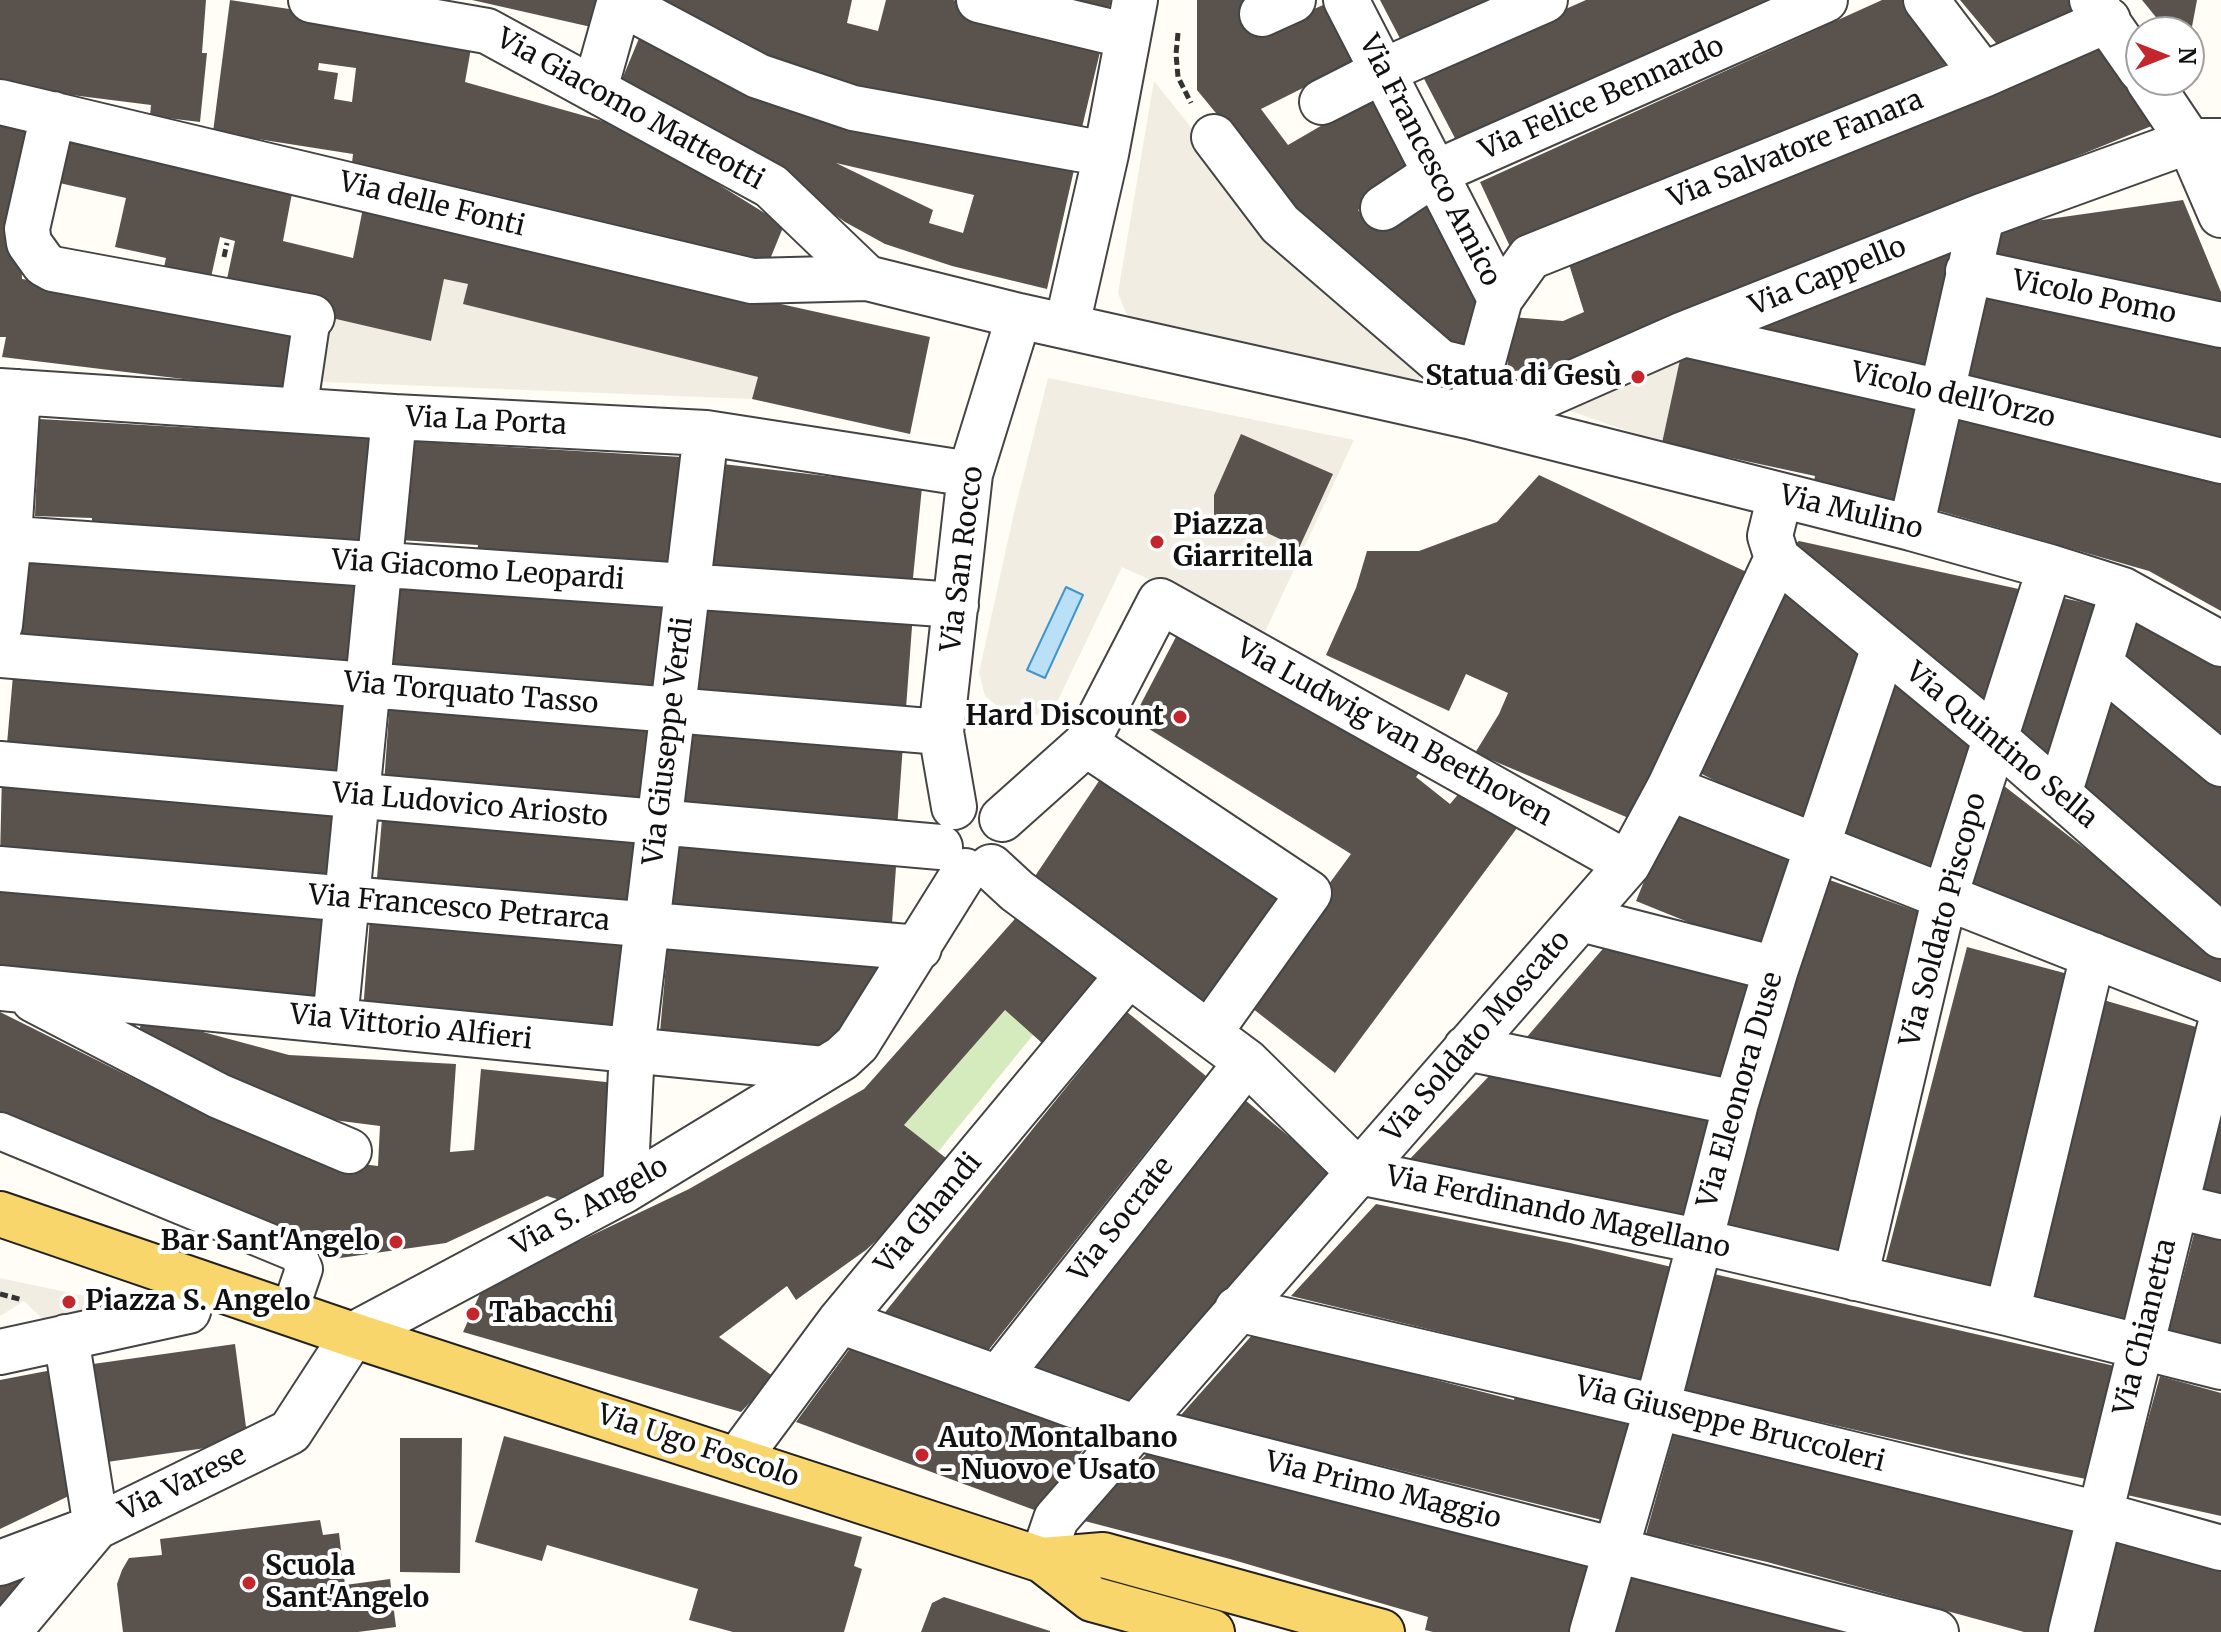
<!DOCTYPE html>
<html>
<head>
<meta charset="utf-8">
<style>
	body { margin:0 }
	#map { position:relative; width:2221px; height:1632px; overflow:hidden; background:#fffdf5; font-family:Merriweather,serif }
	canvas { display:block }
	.north { position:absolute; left:2125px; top:16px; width:80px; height:80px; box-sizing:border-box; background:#fff; border:2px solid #a0a0a0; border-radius:50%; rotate:90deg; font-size:22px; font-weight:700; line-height:32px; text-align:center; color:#111 }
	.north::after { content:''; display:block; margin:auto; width:28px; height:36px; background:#c4262e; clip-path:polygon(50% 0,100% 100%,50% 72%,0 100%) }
</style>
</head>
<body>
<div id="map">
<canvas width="2221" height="1632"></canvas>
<div class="north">N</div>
</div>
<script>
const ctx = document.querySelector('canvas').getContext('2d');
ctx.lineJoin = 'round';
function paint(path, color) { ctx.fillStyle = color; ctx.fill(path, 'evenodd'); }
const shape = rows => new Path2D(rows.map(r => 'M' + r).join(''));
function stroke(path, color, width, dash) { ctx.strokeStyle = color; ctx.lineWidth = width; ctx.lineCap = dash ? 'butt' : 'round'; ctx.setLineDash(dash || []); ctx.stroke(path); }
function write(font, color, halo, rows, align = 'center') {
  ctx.font = font + ' Merriweather,serif'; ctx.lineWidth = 8; ctx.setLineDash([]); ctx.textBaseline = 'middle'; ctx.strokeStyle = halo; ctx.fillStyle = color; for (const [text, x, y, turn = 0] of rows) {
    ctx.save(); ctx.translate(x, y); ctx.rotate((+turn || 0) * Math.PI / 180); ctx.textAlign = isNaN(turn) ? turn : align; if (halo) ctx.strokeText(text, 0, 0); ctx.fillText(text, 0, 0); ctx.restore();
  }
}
const green = shape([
	[1005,1010,1033,1035,938,1152,904,1125]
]);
const plaza = shape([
	[1154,81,1273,230,1422,358,1418,390,1143,328,1126,313,1118,293],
	[444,279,468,284,464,304,758,377,752,399,301,381,311,313,431,341],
	[1684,341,1662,443,1565,409],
	[1048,378,1354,440,1265,632,1122,567,1058,700,1047,712,1028,717,1003,711,985,696,979,673,1013,517],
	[0,1278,118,1303,126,1313,48,1324,24,1301,0,1316]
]);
const water = shape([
	[1066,587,1083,595,1045,678,1027,670,1066,587]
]);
const building = shape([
	[0,0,206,0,202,53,207,53,200,122,150,116,151,105,0,86],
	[230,0,473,37,465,82,610,123,692,168,784,225,766,269,441,183,352,163,353,154,213,132],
	[319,63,356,68,352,102,334,99,338,73,318,70],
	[472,0,607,0,600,29],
	[646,0,852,0,847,23,878,31,886,0,953,0,1104,35,1080,136,916,101,748,60],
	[1025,0,1111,0,1106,20],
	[1197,0,1261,0,1241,9,1240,18,1258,18,1267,30,1332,1,1359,60,1261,109,1288,145,1381,91,1427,169,1358,210,1375,228,1435,195,1494,296,1478,351,1437,343,1288,201,1197,90],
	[1380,0,1514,0,1405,48],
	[1586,0,1796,0,1458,144,1421,73],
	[1882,0,1904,0,1946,64,1512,251,1480,182],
	[1960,0,2075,0,2089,16,2006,55],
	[2142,0,2197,0,2191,32,2168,32],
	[640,36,1076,161,1047,289,952,266,885,244,845,222,789,182,618,89],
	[836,163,974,195,963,233,929,223,933,210],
	[2103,40,2154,125,1563,365,1507,372,1511,317,1563,321,1584,312,1568,261],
	[0,118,46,128,21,239,22,279,310,323,299,393,2,357,6,337,0,337],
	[66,134,293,188,283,241,353,258,363,208,518,246,930,337,910,434,752,399,758,377,463,304,468,284,444,279,431,341,224,293,235,241,220,237,207,295,160,285,166,258,115,247,126,198,55,182],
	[2183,200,2221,292,2221,313,2023,268,1992,251,1999,226],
	[1968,230,1937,383,1736,330],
	[1985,284,2221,338,2221,451,1963,377],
	[1684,341,1930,398,1908,503,1814,481,1815,476,1662,443],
	[1961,403,2221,469,2221,611,2149,571,1936,510],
	[39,419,371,438,361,544,92,526,92,518,35,516],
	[1241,434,1333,474,1299,548,1246,523,1241,530,1233,533,1220,526,1214,514,1214,495],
	[406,441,681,457,674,565,477,552,478,545,400,540],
	[714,463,922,487,912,588,700,571],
	[1539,475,1753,575,1638,822,1475,753,1499,714,1508,693,1466,674,1449,711,1326,655,1356,588,1367,551,1419,551,1497,522],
	[1799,541,2028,591,1988,721,1791,546],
	[27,553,362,578,354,671,20,644],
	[394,581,667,602,657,696,386,673],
	[1788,584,1871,655,1799,824,1696,771],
	[702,593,913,613,905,722,692,705],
	[2049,595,2100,606,2050,768,2008,732],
	[2130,621,2221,665,2221,750,2121,662],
	[1178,633,1425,765,1416,777,1450,804,1467,784,1520,824,1335,1073,1243,1001,1351,854,1133,719],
	[14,664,348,693,338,784,6,755],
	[1895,679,1979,748,1936,877,1838,831],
	[2105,686,2221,782,2221,917,2076,804],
	[390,699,652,721,644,806,384,784],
	[690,726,903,744,897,829,682,810],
	[2,774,337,808,329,889,0,858],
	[1103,775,1279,895,1203,1007,1027,888],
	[1999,782,2132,885,2221,960,2221,990,1960,888],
	[383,807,642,832,634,915,376,890],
	[1673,810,1793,859,1757,950,1636,901],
	[677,834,897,853,891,937,669,919],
	[1824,878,1922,913,1836,1257,1721,1232],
	[0,879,324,912,314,1012,0,978],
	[1021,912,1097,979,1042,1043,1005,1010,904,1125,951,1162,895,1223,866,1250,796,1300,787,1286,719,1337,774,1377,741,1412,463,1332,483,1287,689,1189,864,1089],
	[370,917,629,939,619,1034,363,1012],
	[668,943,887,961,837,1048,660,1032],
	[1607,944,1749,979,1722,1086,1526,1038],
	[1967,947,2068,974,1989,1295,1884,1268],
	[2100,999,2203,1029,2124,1330,2023,1305],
	[0,1012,195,1109,262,1138,311,1158,378,1166,380,1126,302,1116,135,1047,143,1016,289,1055,456,1064,450,1152,474,1150,481,1069,625,1084,617,1191,576,1205,547,1196,446,1243,333,1259,286,1232,0,1112],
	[1127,1012,1206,1076,983,1357,878,1321],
	[1493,1072,1714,1118,1687,1228,1407,1162],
	[1245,1100,1332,1172,1132,1410,1029,1371],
	[2220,1123,2221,1123,2221,1197,2201,1192],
	[1376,1204,1570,1243,1676,1268,1647,1382,1291,1296],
	[2195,1230,2221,1236,2221,1350,2168,1335],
	[1714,1274,2119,1367,2091,1480,1966,1455,1683,1391],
	[1254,1333,1514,1400,1516,1390,1634,1419,1606,1521,1180,1416],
	[854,1343,1095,1434,1037,1511,796,1422],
	[235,1344,248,1442,107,1462,93,1364],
	[52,1370,75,1493,0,1529,0,1380],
	[2160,1376,2221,1393,2221,1516,2127,1495],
	[1676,1426,2068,1527,2078,1542,2052,1632,2024,1632,1767,1562,1646,1534],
	[504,1436,862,1537,854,1566,862,1569,844,1632,733,1632,689,1620,698,1589,547,1545,542,1561,475,1542],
	[400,1438,462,1438,460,1573,400,1572],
	[1151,1450,1594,1565,1575,1632,1433,1632,1425,1630,1428,1617,1230,1559,1077,1519],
	[320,1520,323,1535,339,1533,345,1585,390,1579,396,1627,358,1632,123,1632,117,1584,122,1570,129,1558,162,1555,160,1539],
	[2115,1539,2221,1566,2221,1632,2091,1632],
	[1627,1565,1864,1632,1607,1632],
	[43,1576,0,1615,0,1578],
	[944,1597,1050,1631,1050,1632,921,1632,932,1603]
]);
const path = shape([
	[1178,33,1176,54,1178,77,1191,103],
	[224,257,227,243],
	[0,1294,23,1300]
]);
const pedestrian = shape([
	[298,412,312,317],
	[0,1131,298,1254,304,1269,289,1313]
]);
const minor = shape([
	[311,0,487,31,771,186,867,278],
	[979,0,1128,36],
	[1346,0,1500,299,1468,416],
	[1926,0,1983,75],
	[2092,0,2141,70],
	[619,2,758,76,853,108,1106,154],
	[1262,14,1293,0],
	[2148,80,2189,141,2221,215],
	[595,89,620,0],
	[0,102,752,281,867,278,1019,316,1468,416,1911,528,2050,567,2123,590,2221,644],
	[1322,102,1383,71,1545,0],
	[53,114,27,229,29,243,44,264,53,269,312,317],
	[1214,137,1280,224,1440,362,1481,372],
	[1383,208,1437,172,1825,0],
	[1968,271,2221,325],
	[1500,299,1530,257,1983,75,2108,20],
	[1067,325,1106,154,1135,0],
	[1684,334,1941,392,2221,461],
	[0,391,394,417,706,433,970,474],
	[1471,416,1539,398,1684,334,1982,216,2189,141,2221,141],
	[1911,528,1982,216],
	[0,538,956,605],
	[1777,558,1995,738,2221,936],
	[0,625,9,539,18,392],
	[0,655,941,732],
	[2100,664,2221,764],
	[1086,744,1309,893,1209,1033],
	[0,764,940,847],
	[1669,788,2221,1006],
	[2059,794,2123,590],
	[954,807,941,732,970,474,1019,316],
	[1002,819,1086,744,1160,601,1628,864],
	[991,867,1017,891,1247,1062,1359,1172,1698,1241,2007,1313,2221,1367],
	[0,869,919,948],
	[1581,919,1776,969],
	[0,988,823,1069],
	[34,1000,219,1096,349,1151],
	[335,1021,394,417],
	[1466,1048,1736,1103],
	[625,1190,632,1050,706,433],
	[2176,1206,2221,1217],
	[1855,1278,1945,896,2050,567],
	[1237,1309,1657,1407,2099,1514,2221,1548],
	[2007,1313,2093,955],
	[840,1321,1134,1427,1936,1632],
	[66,1337,96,1527],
	[0,1352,188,1311,197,1282],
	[998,1378,1247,1062],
	[737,1460,840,1321,1129,974],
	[1042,1560,1056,1519,1628,864,1669,788,1777,558,1770,536,1780,495],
	[0,1563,93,1528],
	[8,1632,96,1527,290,1432,353,1335,625,1190,842,1058,857,1044,965,871],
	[1592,1632,1657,1407,1736,1103,1776,969,1884,647],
	[2071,1632,2221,1022]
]);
const primary = shape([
	[0,1214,353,1335,1042,1560,1092,1599,1212,1632],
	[1042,1560,1103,1555,1382,1632]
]);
const markers = [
	[1638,377,8,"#c4262e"],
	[1157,542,8,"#c4262e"],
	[1180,717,8,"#c4262e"],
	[396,1242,8,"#c4262e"],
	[69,1302,8,"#c4262e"],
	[473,1314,8,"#c4262e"],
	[922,1455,8,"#c4262e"],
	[249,1583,8,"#c4262e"]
];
const streetNames = [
	["Via Felice Bennardo",1602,99,-24],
	["Via Giacomo Matteotti",630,110,29],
	["Via Salvatore Fanara",1796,150,-22],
	["Via Francesco Amico",1429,161,63],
	["Via delle Fonti",432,205,14],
	["Via Cappello",1828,277,-22],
	["Vicolo Pomo",2094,298,12],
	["Vicolo dell'Orzo",1953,396,13],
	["Via La Porta",486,422,3],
	["Via Mulino",1851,513,14],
	["Via San Rocco",963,559,-83],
	["Via Giacomo Leopardi",478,571,4],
	["Via Torquato Tasso",471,694,5],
	["Via Ludwig van Beethoven",1394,733,29],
	["Via Giuseppe Verdi",669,741,-83],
	["Via Quintino Sella",2001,746,40],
	["Via Ludovico Ariosto",470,806,5],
	["Via Francesco Petrarca",459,909,5],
	["Via Soldato Piscopo",1944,920,-75],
	["Via Vittorio Alfieri",411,1028,6],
	["Via Soldato Moscato",1477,1037,-49],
	["Via Eleonora Duse",1741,1090,-74],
	["Via S. Angelo",590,1207,-29],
	["Via Ferdinando Magellano",1558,1213,12],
	["Via Ghandi",929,1214,-50],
	["Via Socrate",1122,1220,-52],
	["Via Chianetta",2146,1327,-76],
	["Via Giuseppe Bruccoleri",1730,1425,14],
	["Via Ugo Foscolo",698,1447,18],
	["Via Varese",183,1484,-26],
	["Via Primo Maggio",1383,1491,14]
];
const poiNames = [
	["Statua di Gesù",1622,377,"right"],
	["Piazza",1173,526],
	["Giarritella",1173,558],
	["Hard Discount",1164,717,"right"],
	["Bar Sant'Angelo",380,1242,"right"],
	["Piazza S. Angelo",85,1302],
	["Tabacchi",489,1314],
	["Auto Montalbano",938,1439],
	["- Nuovo e Usato",938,1471],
	["Scuola",265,1567],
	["Sant'Angelo",265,1599]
];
paint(green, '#d5ebbd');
paint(plaza, '#f1ede2');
paint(water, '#b9e0f7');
stroke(water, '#3f96cf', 2);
paint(building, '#5a524d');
stroke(pedestrian, '#444', 40);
stroke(minor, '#444', 48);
stroke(primary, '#222', 48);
stroke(path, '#333', 5, [8, 4]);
stroke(pedestrian, '#fff', 36);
stroke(minor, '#fff', 44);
stroke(primary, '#f9d66b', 44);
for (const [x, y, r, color] of markers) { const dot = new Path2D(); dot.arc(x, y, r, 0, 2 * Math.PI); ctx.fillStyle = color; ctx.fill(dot); stroke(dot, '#fff', 3); }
write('28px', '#111', '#fff', streetNames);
write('bold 28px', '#111', '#fff', poiNames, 'left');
</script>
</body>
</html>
